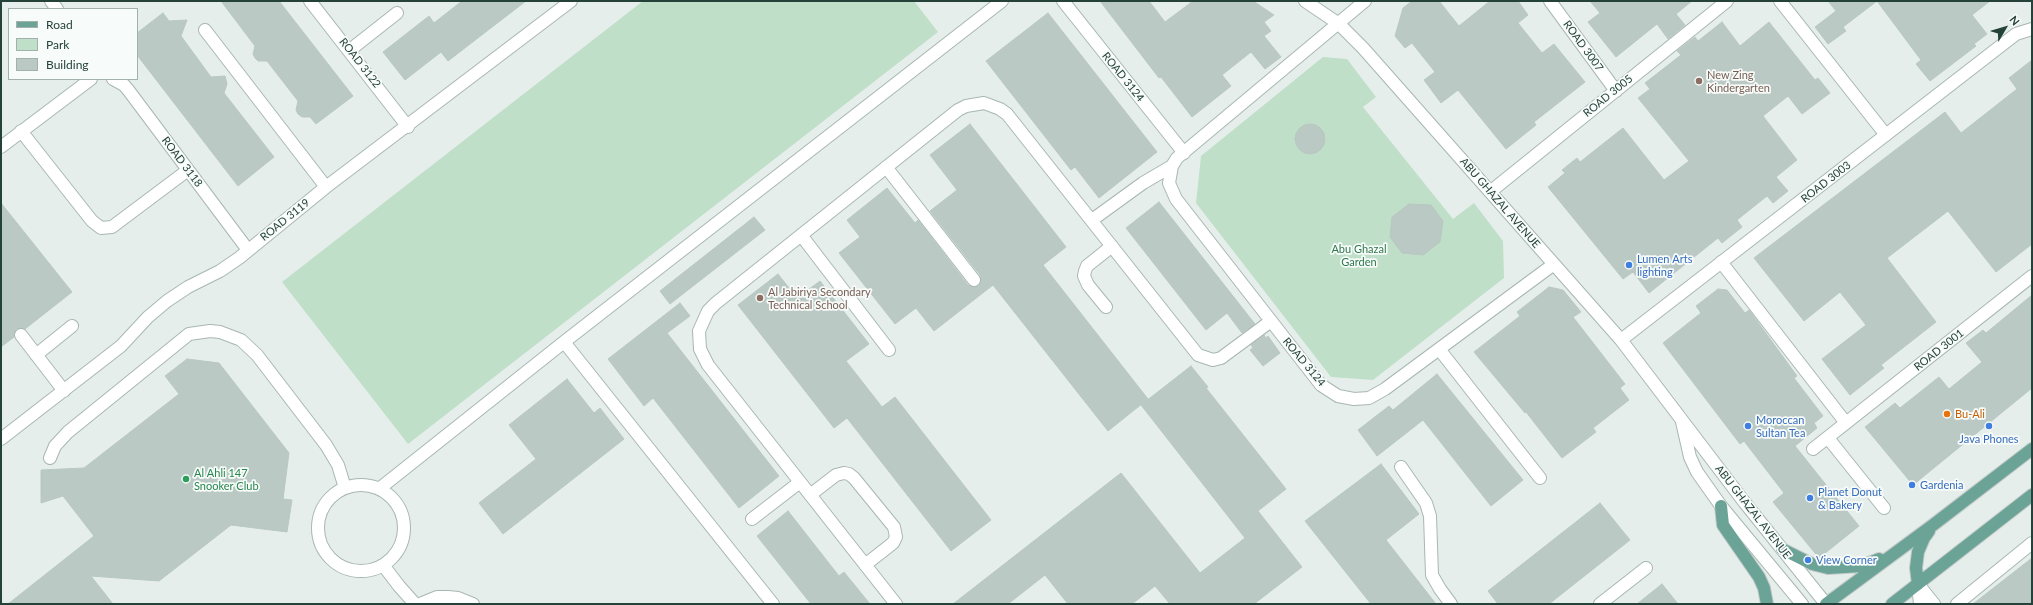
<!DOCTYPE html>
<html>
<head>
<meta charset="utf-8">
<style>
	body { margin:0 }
	#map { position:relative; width:2033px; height:605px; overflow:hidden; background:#e6eeeb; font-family:Lato,sans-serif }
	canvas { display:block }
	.frame { position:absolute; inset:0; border:2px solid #24413a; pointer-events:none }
	.legend { position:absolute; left:8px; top:8px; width:130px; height:72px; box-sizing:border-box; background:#f7fbf9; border:1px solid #a3b1ad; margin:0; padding:5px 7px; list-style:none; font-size:12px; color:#24413a }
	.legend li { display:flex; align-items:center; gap:8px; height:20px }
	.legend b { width:20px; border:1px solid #a3b1ad }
	.north { position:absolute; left:1985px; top:8px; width:40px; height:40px; -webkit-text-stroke:3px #f7fbf9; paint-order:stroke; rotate:52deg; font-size:11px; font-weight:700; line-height:16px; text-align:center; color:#24413a }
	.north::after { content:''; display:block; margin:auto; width:14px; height:18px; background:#24413a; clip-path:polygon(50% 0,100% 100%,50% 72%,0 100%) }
</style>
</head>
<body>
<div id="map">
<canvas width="2033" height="605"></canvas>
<div class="frame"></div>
<ul class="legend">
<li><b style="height:5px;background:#6ba397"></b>Road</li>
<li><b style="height:11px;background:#bfdfc9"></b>Park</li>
<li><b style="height:11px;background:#bbc9c4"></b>Building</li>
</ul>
<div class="north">N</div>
</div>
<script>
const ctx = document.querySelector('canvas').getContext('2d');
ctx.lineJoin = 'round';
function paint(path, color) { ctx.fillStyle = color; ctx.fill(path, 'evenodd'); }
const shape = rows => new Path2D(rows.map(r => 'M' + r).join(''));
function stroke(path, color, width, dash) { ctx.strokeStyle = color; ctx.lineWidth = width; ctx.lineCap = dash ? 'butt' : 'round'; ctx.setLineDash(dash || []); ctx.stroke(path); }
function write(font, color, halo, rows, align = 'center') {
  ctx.font = font + ' Lato,sans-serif'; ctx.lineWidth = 3.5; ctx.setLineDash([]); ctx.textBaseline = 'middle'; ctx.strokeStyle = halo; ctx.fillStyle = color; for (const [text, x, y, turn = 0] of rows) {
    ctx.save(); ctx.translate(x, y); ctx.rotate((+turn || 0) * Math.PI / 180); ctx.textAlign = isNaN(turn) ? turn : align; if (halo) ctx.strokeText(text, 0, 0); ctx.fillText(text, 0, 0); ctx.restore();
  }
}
const green = shape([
	[643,1,914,1,938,32,408,444,282,282],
	[1323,57,1347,59,1376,97,1363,107,1453,219,1474,203,1503,241,1504,278,1373,380,1331,377,1196,203,1201,156]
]);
const building = shape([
	[221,1,279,1,353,96,316,124,310,117,302,117,298,114,296,110,298,101,267,61,258,61,255,58,253,54,255,46,221,1],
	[462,1,526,1,448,61,441,52,405,80,383,52,429,16,434,23,462,1],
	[1100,1,1149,1,1165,22,1193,1,1253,1,1274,15,1264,22,1271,31,1264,36,1281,57,1265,69,1251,52,1222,75,1231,86,1192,117,1161,77,1159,78,1100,1],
	[1412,1,1439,1,1459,26,1490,1,1518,1,1528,15,1518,23,1542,53,1554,44,1585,82,1534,122,1536,125,1506,149,1458,90,1441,103,1424,80,1435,72,1412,43,1405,48,1395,36,1403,8,1412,1],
	[1590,1,1692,1,1676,14,1685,25,1668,39,1657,24,1616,57,1588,22,1600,13,1590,1],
	[1828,1,1990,1,1972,15,1987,34,1974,44,1976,46,1930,81,1916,64,1921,60,1877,1,1843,27,1846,31,1828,44,1815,27,1836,11,1828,1],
	[163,13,169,21,187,20,181,36,211,77,225,76,227,84,224,93,274,157,238,186,137,55,137,33,163,13],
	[1048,13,1157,152,1099,198,1075,167,1071,170,986,61,1048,13],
	[1722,22,1740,46,1769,22,1815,80,1818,78,1830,93,1802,114,1788,96,1763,116,1797,160,1776,177,1788,191,1773,203,1767,196,1737,220,1742,227,1722,243,1718,238,1649,293,1633,272,1623,279,1548,187,1565,173,1562,170,1577,158,1580,162,1623,128,1664,180,1689,161,1638,98,1650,89,1645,83,1681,55,1677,51,1695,37,1698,41,1722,22],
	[2032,60,2032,244,1996,272,1948,211,1887,258,1936,322,1881,365,1884,368,1850,395,1822,359,1866,325,1840,292,1804,321,1754,258,1945,112,1961,133,2017,89,2009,78,2032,60],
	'1295 139a15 15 0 1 1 30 0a15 15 0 1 1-30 0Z',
	[970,124,1066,247,1043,265,1148,399,1108,431,993,285,934,331,916,308,895,324,839,253,860,237,847,220,887,188,915,223,918,220,968,285,975,287,979,286,981,279,980,275,930,211,957,190,930,155,970,124],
	[1159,202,1255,324,1242,333,1227,313,1206,330,1126,228,1159,202],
	[1,203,72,292,25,329,20,328,16,329,14,337,1,347,1,203],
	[1409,204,1431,205,1443,221,1440,242,1423,255,1402,253,1390,237,1392,217,1409,204],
	[754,217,765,230,670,304,660,291,754,217],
	[778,274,797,298,820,281,869,344,846,361,882,407,895,397,991,520,951,551,847,418,834,428,738,305,778,274],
	[1549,287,1563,290,1581,312,1573,317,1625,384,1620,388,1629,400,1593,428,1596,432,1562,458,1526,412,1525,413,1474,352,1520,316,1517,312,1549,287],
	[1718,289,1727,290,1745,313,1749,310,1797,376,1794,378,1823,416,1814,423,1817,428,1795,446,1859,526,1819,558,1773,502,1784,493,1744,441,1740,444,1663,343,1701,313,1696,306,1718,289],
	[2032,295,2032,388,1913,485,1865,427,1895,403,1900,408,1939,377,1949,389,1982,362,1966,343,1983,330,1986,333,2032,295],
	[680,303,690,316,667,333,779,476,739,508,653,398,644,406,608,359,680,303],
	[1264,335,1266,338,1268,336,1280,353,1263,366,1250,350,1253,348,1251,345,1264,335],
	[187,359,219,363,289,453,283,499,292,500,287,532,231,525,159,581,91,576,113,604,8,604,94,536,63,496,41,503,41,470,84,468,179,394,165,376,187,359],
	[1191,366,1208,387,1206,388,1286,489,1258,511,1302,567,1254,604,1170,604,1155,586,1132,604,1068,604,1045,575,1008,604,953,604,1121,473,1200,573,1245,538,1141,405,1191,366],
	[1437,374,1523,480,1491,506,1423,420,1377,456,1358,430,1389,406,1393,410,1437,374],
	[567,379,594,413,600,408,624,439,503,534,479,503,536,459,509,425,567,379],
	[1381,464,1419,514,1386,540,1436,604,1371,604,1305,521,1381,464],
	[1600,503,1630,540,1549,604,1498,604,1488,591,1600,503],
	[788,511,839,576,844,572,870,604,811,604,757,536,788,511],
	[2032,558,2032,604,1973,604,2032,558],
	[1662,584,1678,604,1637,604,1662,584]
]);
const minor = shape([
	[51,1,57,9],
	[310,1,408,127],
	[1063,1,1184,153],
	[1305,1,1339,24,1363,48,1621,340,1745,503,1826,604],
	[1365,1,1177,158,1172,166,1169,183,1176,199,1321,385,1338,396,1354,399,1369,398,1385,389,1554,264],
	[1550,1,1616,91],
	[1780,1,1886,135],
	[205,30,326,187],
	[350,50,397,13],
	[113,79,124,85,129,91,248,250],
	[21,131,92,221,101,228,112,227,188,170],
	[1,147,91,79],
	[886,167,974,280],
	[1490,192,1727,1],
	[1092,220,1143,183,1172,166],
	[801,235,889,350],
	[1721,262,1846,423],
	[1106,307,1088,285,1084,276,1085,271,1087,266,1112,246],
	[21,335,64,391],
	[1621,340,2016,34,2032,29],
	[564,342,773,604],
	[1439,349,1540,478],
	[36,355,72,326],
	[1682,422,1690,457,1697,472,1721,506,1802,604],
	[1828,438,1884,508],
	[1,439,121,346,148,317,167,301,188,287,220,271,239,258,326,187,571,1],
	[1813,449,2032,276],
	[50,458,55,446,68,432,189,334,210,331,220,332,241,340,257,355,326,445,338,465,345,488],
	[1401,467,1426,503,1430,516,1432,575,1440,589,1451,604],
	'318 528a43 43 0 1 1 86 0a43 43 0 1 1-86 0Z',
	[379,489,564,342,1002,1],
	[810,495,836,475,844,473,849,474,854,478,894,527,896,537,893,543,865,565],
	[752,519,800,482],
	[383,565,399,586,415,604],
	[1918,584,1934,604],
	[1918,584,1920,604],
	[420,604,437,597,448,597,458,598,473,604],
	[896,604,708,365,700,349,699,331,708,311,716,303,958,110,966,106,984,103,1000,109,1007,114,1198,355,1213,360,1221,358,1271,321],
	[1600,604,1646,568],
	[1957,604,2032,543]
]);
const major = shape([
	[1721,506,1723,525,1759,577,1764,588,1767,604],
	[1782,549,1812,564,1828,568,1861,566,1879,559],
	[1918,584,1916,568,1918,552,1924,538,1929,531],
	[1826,604,1933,525,2032,449],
	[1892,604,2032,495]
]);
const markers = [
	[1699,81,4,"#8d6e63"],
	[1629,265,4,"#3f7fe0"],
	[760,298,4,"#8d6e63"],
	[1947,414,4,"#e8710a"],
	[1748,426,4,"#3f7fe0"],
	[1989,426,4,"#3f7fe0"],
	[186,479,4,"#2e9e5b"],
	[1912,485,4,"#3f7fe0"],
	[1810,498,4,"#3f7fe0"],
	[1808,560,4,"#3f7fe0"]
];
const streetNames = [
	["ROAD 3007",1583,46,54],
	["ROAD 3122",360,63,52],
	["ROAD 3124",1123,77,51],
	["ROAD 3005",1608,96,-39],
	["ROAD 3118",182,162,53],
	["ROAD 3003",1826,182,-38],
	["ABU GHAZAL AVENUE",1500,203,49],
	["ROAD 3119",285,220,-39],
	["ROAD 3001",1939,350,-38],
	["ROAD 3124",1304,362,50],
	["ABU GHAZAL AVENUE",1753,512,52]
];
const educationNames = [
	["New Zing",1707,75],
	["Kindergarten",1707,88],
	["Al Jabiriya Secondary",768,292],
	["Technical School",768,305]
];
const parkNames = [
	["Abu Ghazal",1359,249],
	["Garden",1359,262]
];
const shopNames = [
	["Lumen Arts",1637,259],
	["lighting",1637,272],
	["Moroccan",1756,420],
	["Sultan Tea",1756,433],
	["Java Phones",1989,439,"center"],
	["Gardenia",1920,485],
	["Planet Donut",1818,492],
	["& Bakery",1818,505],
	["View Corner",1816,560]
];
const foodNames = [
	["Bu-Ali",1955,414]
];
const leisureNames = [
	["Al Ahli 147",194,473],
	["Snooker Club",194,486]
];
paint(green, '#bfdfc9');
paint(building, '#bbc9c4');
stroke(building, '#b8c8c2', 1);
stroke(minor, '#a8b7b2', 14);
stroke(major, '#c2cac8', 14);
stroke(minor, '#fff', 12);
stroke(major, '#6ba397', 12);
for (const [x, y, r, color] of markers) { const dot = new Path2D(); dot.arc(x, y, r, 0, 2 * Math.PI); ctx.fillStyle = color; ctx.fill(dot); stroke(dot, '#f7fbf9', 1.5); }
write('11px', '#24413a', '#f7fbf9', streetNames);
write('11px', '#785e54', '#f7fbf9', educationNames, 'left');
write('11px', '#2f774d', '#f7fbf9', parkNames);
write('11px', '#366cbe', '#f7fbf9', shopNames, 'left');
write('11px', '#c56008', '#f7fbf9', foodNames, 'left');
write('11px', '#27864d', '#f7fbf9', leisureNames, 'left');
</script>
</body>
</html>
